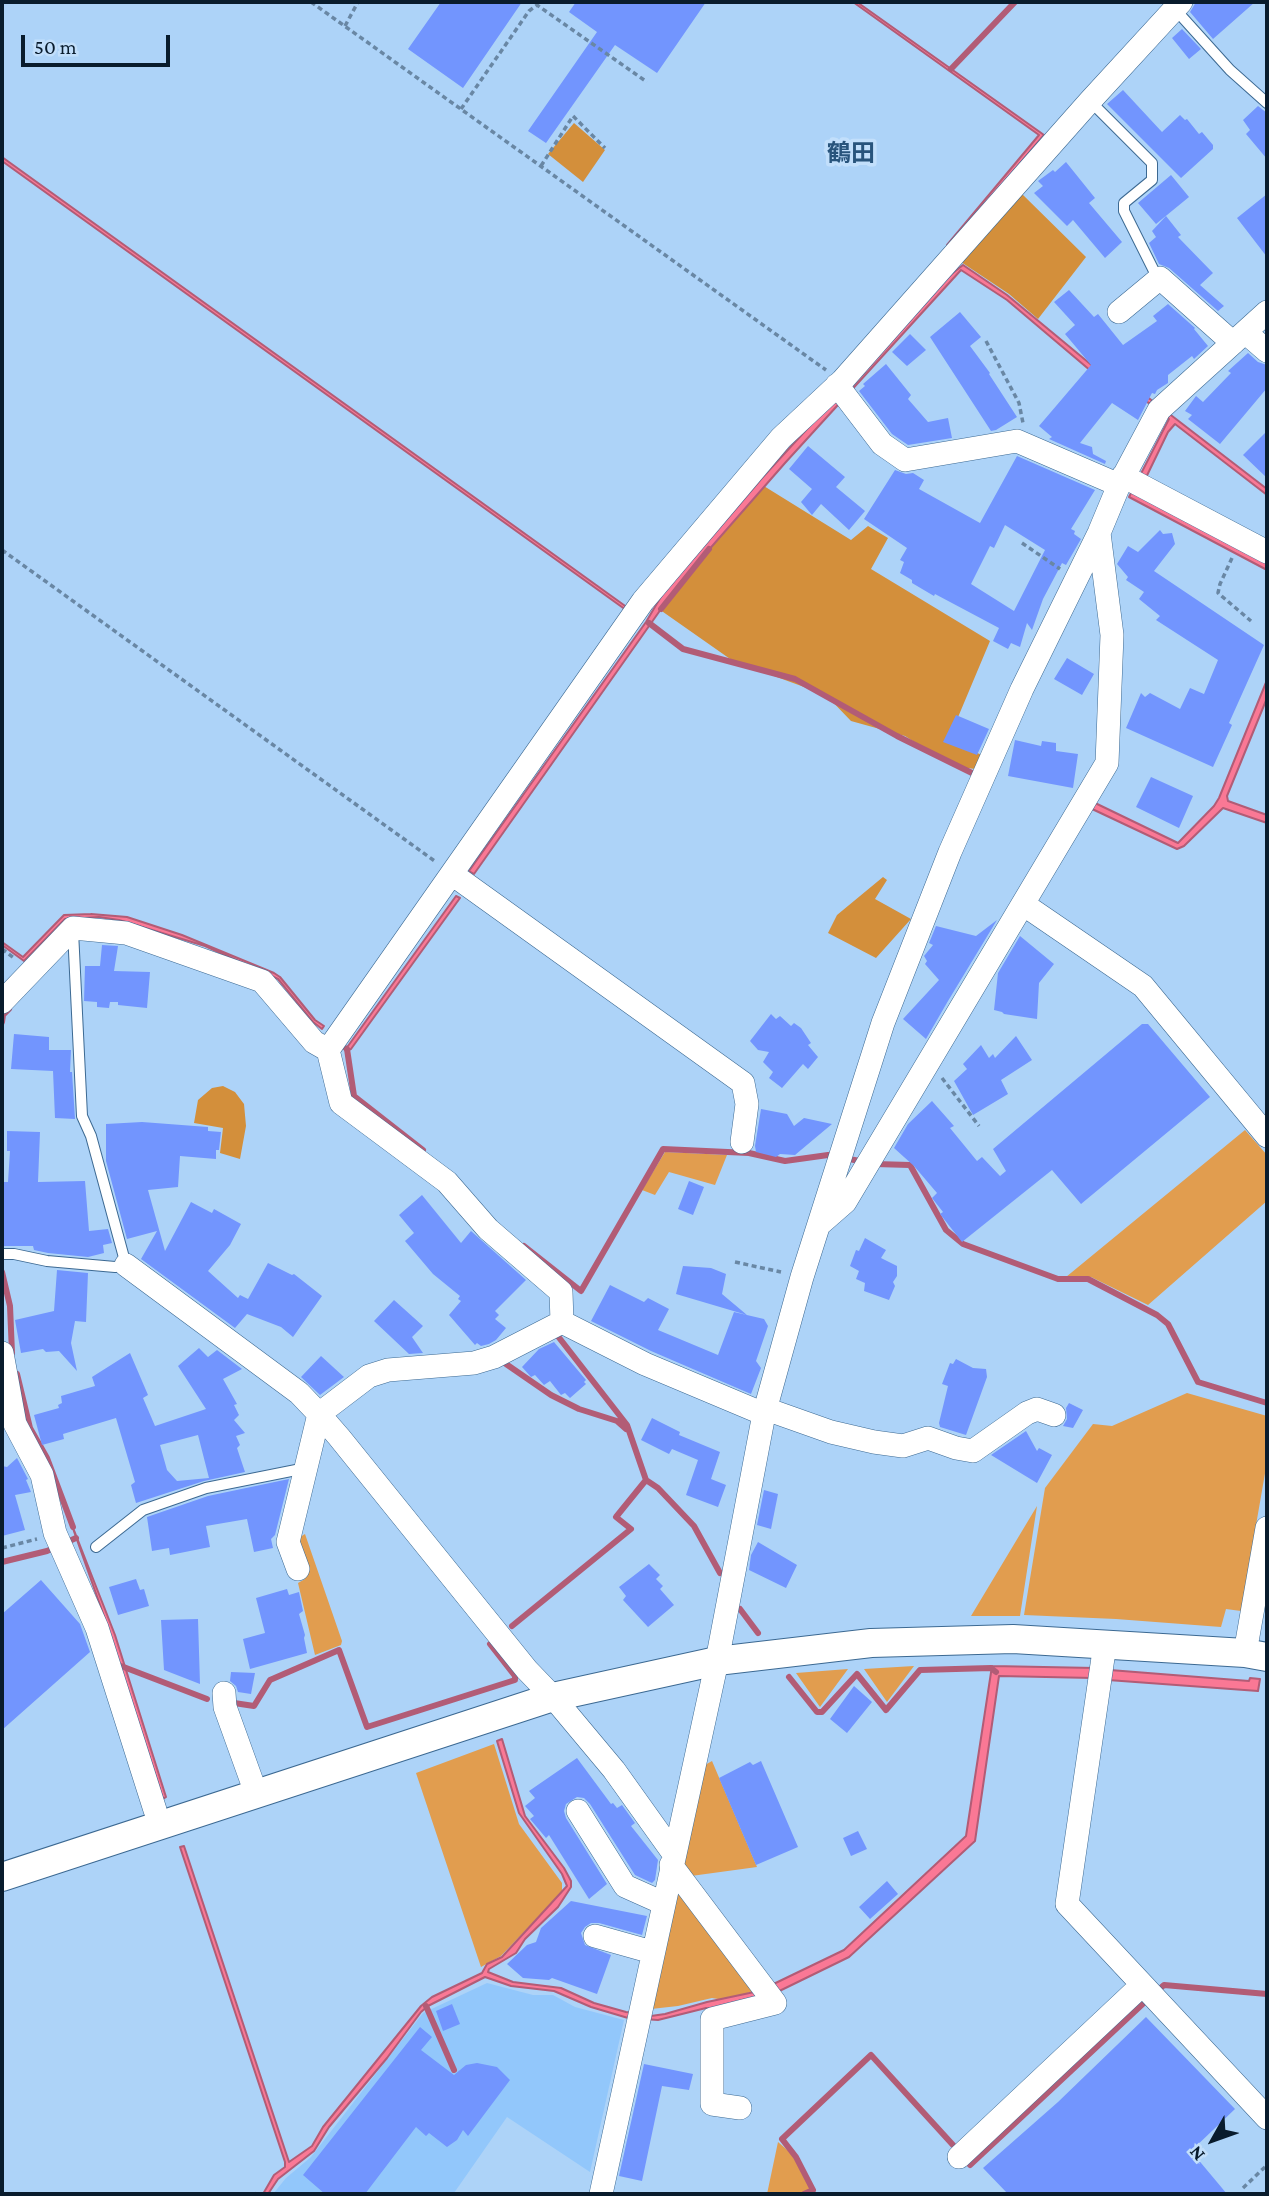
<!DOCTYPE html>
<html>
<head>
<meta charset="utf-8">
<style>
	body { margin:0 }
	#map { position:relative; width:1269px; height:2196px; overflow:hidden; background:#add3f8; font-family:"Crimson Pro",serif }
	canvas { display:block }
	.frame { position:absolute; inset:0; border:4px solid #091c2d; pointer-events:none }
	.north { position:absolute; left:1178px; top:2105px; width:70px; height:70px; -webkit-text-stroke:5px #c2dffb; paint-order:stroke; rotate:230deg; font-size:19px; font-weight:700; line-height:28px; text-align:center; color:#091c2d }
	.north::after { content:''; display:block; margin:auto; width:24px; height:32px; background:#091c2d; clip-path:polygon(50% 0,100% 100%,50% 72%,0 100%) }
	.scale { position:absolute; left:21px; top:35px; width:149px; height:32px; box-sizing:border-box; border:4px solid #091c2d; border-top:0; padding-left:9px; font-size:21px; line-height:24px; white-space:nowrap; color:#091c2d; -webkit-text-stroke:5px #c2dffb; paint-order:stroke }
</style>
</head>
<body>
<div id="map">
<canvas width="1269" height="2196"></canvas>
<div class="frame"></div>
<div class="north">N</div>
<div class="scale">50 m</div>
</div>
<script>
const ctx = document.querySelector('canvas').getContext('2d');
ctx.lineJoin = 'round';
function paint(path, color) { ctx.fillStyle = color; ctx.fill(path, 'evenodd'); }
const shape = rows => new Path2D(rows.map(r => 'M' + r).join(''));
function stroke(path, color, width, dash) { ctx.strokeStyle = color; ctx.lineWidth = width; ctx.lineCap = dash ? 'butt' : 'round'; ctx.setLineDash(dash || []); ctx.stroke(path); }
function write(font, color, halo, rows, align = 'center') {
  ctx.font = font + ' "Crimson Pro","Noto Sans JP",serif'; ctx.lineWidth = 7; ctx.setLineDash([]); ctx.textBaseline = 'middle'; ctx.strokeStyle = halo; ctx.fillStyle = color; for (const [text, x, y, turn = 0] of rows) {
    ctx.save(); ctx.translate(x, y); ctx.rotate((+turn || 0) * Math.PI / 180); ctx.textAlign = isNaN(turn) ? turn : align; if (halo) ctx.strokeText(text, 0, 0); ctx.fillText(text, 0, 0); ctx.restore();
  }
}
const built = shape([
	[487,1983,533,1995,553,1995,575,2007,624,2020,590,2172,507,2117,454,2193,456,2194,273,2194,286,2178,311,2157,423,2013]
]);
const green = shape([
	[1245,1130,1267,1155,1267,1201,1148,1305,1091,1277,1066,1277],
	[665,1152,727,1155,715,1185,669,1172,655,1195,642,1190],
	[1187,1393,1267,1416,1267,1462,1241,1611,1226,1609,1221,1627,1116,1619,1024,1615,1045,1488,1093,1424,1112,1426],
	[1037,1506,1020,1616,971,1616],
	[305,1534,342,1641,341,1645,315,1655,298,1583,305,1579,292,1542],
	[914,1666,887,1702,864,1669],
	[848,1669,820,1707,796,1673],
	[494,1744,519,1824,562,1883,562,1892,501,1956,481,1967,416,1773],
	[712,1761,757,1867,691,1876,683,1862,705,1765],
	[677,1880,757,1990,724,2000,712,1998,678,2006,651,2009],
	[778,2142,792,2154,810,2189,798,2194,767,2194]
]);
const forest = shape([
	[574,123,605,150,583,182,548,154],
	[1021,193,1086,257,1038,319,1009,294,958,260],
	[759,483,851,540,868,526,888,538,871,569,990,641,948,741,982,755,975,769,952,766,905,736,851,721,826,695,733,661,656,607],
	[883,877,887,880,875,899,911,919,876,958,828,933,837,915],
	[223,1086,235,1092,244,1104,246,1126,240,1159,220,1153,223,1128,194,1123,198,1100,212,1088]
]);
const water = shape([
	[853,2,857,2,1044,135,949,247,947,245,1039,135,853,2],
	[2,157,628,608,626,610,2,161,2,157],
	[963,265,1007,295,1100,372,1150,399,1267,489,1267,495,1175,424,1168,432,1139,492,1267,559,1267,570,1129,497,1169,419,1151,404,1098,377,1007,300,961,270,785,463,678,585,474,874,469,871,646,622,662,595,762,478,944,280,963,265],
	[1267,680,1267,698,1227,796,1228,801,1267,815,1267,823,1223,808,1184,846,1177,849,1090,808,1093,802,1178,843,1214,806,1219,798,1267,680],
	[456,896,460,898,351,1049,346,1051,343,1048,348,1046,456,896],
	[91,914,127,917,182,935,274,973,280,977,315,1020,324,1026,322,1029,313,1022,278,979,205,946,119,920,99,917,65,919,24,961,2,945,2,942,23,957,64,915,91,914],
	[70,1520,115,1635,166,1797,163,1799,106,1622,70,1520],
	[992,1666,1095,1668,1093,1678,999,1676,975,1841,849,1957,763,1999,713,2009,706,2008,658,2020,628,2018,591,2007,554,1991,511,1986,485,1977,428,2006,421,2012,387,2058,329,2127,314,2151,278,2179,268,2194,263,2194,274,2175,285,2167,285,2162,180,1847,184,1846,289,2162,312,2146,323,2127,421,2006,432,1997,482,1973,487,1964,502,1957,567,1886,562,1874,519,1813,497,1741,502,1739,525,1816,564,1868,571,1881,571,1887,558,1907,525,1939,516,1953,489,1969,488,1972,513,1982,561,1988,594,2003,626,2012,651,2016,665,2014,707,2002,759,1991,844,1950,966,1836,992,1666],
	[1110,1670,1249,1681,1250,1678,1260,1679,1258,1691,1108,1680,1110,1670]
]);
const stream = shape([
	[951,69,1015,2],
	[661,609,709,549],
	[649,623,683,649,795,679,897,736,978,776],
	[2,1022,3,1015,9,1009],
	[347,1049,354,1096,423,1150],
	[875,1164,910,1165,946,1230,963,1244,1058,1279,1088,1279,1157,1315,1168,1324,1198,1382,1267,1403],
	[524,1246,581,1291,663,1149,749,1153,785,1161,828,1155,865,1162],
	[2,1272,10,1306,12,1353],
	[557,1335,627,1425,646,1480,658,1488,694,1526,720,1573],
	[506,1364,551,1395,579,1409,617,1421,626,1429],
	[17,1374,30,1428,47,1458,73,1527],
	[2,1562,47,1551,76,1538],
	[740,1609,758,1633],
	[512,1626,631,1529,616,1517,646,1480],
	[121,1666,207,1699],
	[789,1677,817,1712,822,1712,857,1674,886,1710,920,1670,991,1668,996,1672],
	[234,1703,254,1706,270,1680,339,1650,367,1727,515,1680,515,1676,490,1644],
	[1156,1992,1164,1985,1267,1994],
	[426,2006,454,2070],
	[970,2165,1148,1999],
	[804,2194,813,2190,796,2157,782,2139,871,2055,953,2145]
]);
const building = shape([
	[441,2,522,2,463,88,408,49],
	[576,2,706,2,657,73,615,45,546,143,528,131,597,32,569,12],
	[1196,2,1255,2,1213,39,1190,12],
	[1182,29,1201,49,1189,59,1172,38],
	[1123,90,1162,132,1180,115,1185,120,1187,119,1199,134,1202,132,1213,145,1213,149,1181,178,1107,104],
	[1258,106,1267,113,1267,159,1246,134,1250,130,1243,120],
	[1066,162,1095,198,1089,203,1122,242,1105,258,1073,220,1067,226,1034,193,1043,186,1038,181,1053,170,1055,172],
	[1171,175,1189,197,1156,224,1138,203],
	[1267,194,1267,257,1237,218],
	[1166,216,1181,235,1178,237,1213,273,1200,285,1224,306,1218,311,1169,268,1159,264,1149,243,1156,237,1152,231],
	[1069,290,1094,317,1098,314,1123,345,1157,321,1153,316,1168,304,1195,328,1194,329,1208,346,1194,359,1192,356,1168,375,1168,383,1157,390,1155,394,1152,393,1138,420,1112,403,1080,443,1092,447,1093,454,1106,461,1105,464,1049,439,1052,437,1039,426,1091,365,1065,334,1075,325,1054,302],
	[960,312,981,337,970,346,990,373,989,374,1017,417,996,430,991,431,930,337],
	[910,334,926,350,907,366,892,352],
	[1248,353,1258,362,1267,365,1267,388,1220,444,1188,419,1192,415,1185,411,1196,396,1203,402,1231,373,1228,371],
	[886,364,911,395,908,399,928,422,948,418,952,438,908,445,892,434,859,391,865,386,863,384],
	[1267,431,1267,478,1243,455],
	[808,446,845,477,836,487,865,511,849,530,821,504,812,515,801,502,812,489,789,469],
	[1017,456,1095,490,1071,529,1075,531,1074,534,1081,539,1066,565,1062,563,1043,599,1032,630,1027,623,1020,647,1011,643,1008,649,993,641,999,628,935,594,934,596,912,583,912,580,900,573,904,562,900,560,907,548,864,519,895,470,906,474,913,473,924,480,919,489,980,523],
	[1005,525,1045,550,1014,611,971,584,990,546,994,548],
	[1160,530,1163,534,1172,533,1175,544,1154,571,1264,645,1229,723,1232,725,1213,767,1126,728,1141,693,1145,697,1150,693,1180,709,1190,688,1204,694,1218,660,1156,620,1160,616,1139,599,1144,592,1126,580,1128,577,1117,564,1128,546,1138,552],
	[1067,658,1094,674,1082,695,1054,679],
	[956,715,989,729,977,755,943,742],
	[1015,740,1041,746,1042,741,1056,743,1056,751,1078,754,1073,788,1008,776],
	[1151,777,1193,796,1179,828,1136,807],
	[997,920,948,1001,926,1039,903,1019,939,980,925,964,927,961,924,956,933,945,929,943,936,926,976,936],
	[1020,936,1054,964,1039,983,1037,1019,1004,1014,1002,1012,994,1010,998,973],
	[102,945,118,946,114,971,150,972,147,1008,118,1005,118,1002,110,1002,109,1008,97,1007,97,1002,84,1001,85,966,100,966],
	[771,1014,776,1019,780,1016,791,1026,794,1023,801,1028,811,1043,808,1045,818,1057,808,1069,803,1064,782,1088,769,1078,773,1072,763,1062,769,1052,758,1050,750,1041],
	[1142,1024,1148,1024,1210,1097,1081,1204,1052,1170,962,1242,940,1214,943,1212,932,1198,937,1193,914,1166,894,1148,908,1124,932,1101,954,1126,950,1128,977,1161,982,1157,1000,1176,1006,1171,993,1149],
	[14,1034,49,1037,49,1050,71,1050,70,1072,72,1072,75,1119,55,1118,53,1071,11,1069],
	[1016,1036,1032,1060,1001,1080,1008,1094,973,1115,954,1081,967,1069,963,1064,981,1045,989,1058,993,1054,995,1058],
	[761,1109,787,1114,794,1126,804,1118,832,1124,795,1155,780,1154,776,1157,756,1152,755,1146],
	[142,1122,208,1127,208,1131,221,1132,219,1150,216,1150,216,1159,180,1156,178,1187,148,1190,165,1251,191,1202,212,1213,214,1209,241,1224,230,1245,208,1271,238,1298,240,1295,248,1299,268,1263,292,1275,294,1274,322,1296,293,1337,281,1327,247,1314,235,1328,141,1259,157,1231,127,1239,106,1161,106,1124],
	[7,1131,40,1132,38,1182,85,1181,89,1231,108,1229,112,1243,103,1245,104,1253,88,1257,48,1253,34,1250,33,1246,2,1246,2,1182,8,1182,10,1151,7,1151],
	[689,1181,704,1187,693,1215,678,1209],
	[422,1195,461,1243,471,1231,526,1280,495,1311,499,1315,495,1319,506,1328,496,1340,489,1344,481,1346,477,1343,475,1345,449,1315,461,1301,458,1299,460,1296,433,1274,405,1241,414,1233,399,1215],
	[865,1238,886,1250,881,1258,897,1266,897,1276,893,1282,895,1286,889,1300,864,1291,865,1283,856,1279,859,1271,850,1266,856,1250,859,1251],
	[683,1266,711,1268,726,1274,722,1294,747,1315,676,1294],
	[57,1270,88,1273,86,1322,75,1321,71,1343,77,1371,59,1351,46,1352,43,1349,21,1353,15,1320,54,1311],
	[610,1285,644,1302,648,1298,669,1309,658,1330,718,1355,734,1312,764,1319,768,1326,756,1361,761,1368,751,1394,651,1351,591,1321],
	[394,1300,423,1326,412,1337,423,1353,409,1354,374,1321],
	[554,1342,586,1380,584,1382,586,1384,570,1398,565,1393,561,1395,550,1381,544,1385,535,1375,531,1377,522,1367,539,1349],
	[199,1348,208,1357,217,1350,242,1369,223,1379,237,1404,234,1405,239,1415,234,1420,245,1433,236,1436,240,1445,237,1448,245,1472,204,1481,136,1503,131,1485,135,1482,116,1418,63,1434,64,1439,42,1445,34,1415,59,1408,58,1405,62,1403,61,1396,95,1386,92,1377,130,1353,148,1395,143,1398,155,1426,206,1409,178,1366],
	[198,1435,209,1478,177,1481,167,1470,160,1445],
	[321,1356,344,1377,320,1395,301,1377],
	[956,1359,973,1368,986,1369,987,1377,966,1435,940,1427,939,1423,948,1386,942,1384,950,1363,953,1364],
	[1069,1403,1083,1410,1073,1428,1063,1426,1067,1419,1066,1408],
	[652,1418,680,1432,679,1435,720,1452,711,1479,726,1485,718,1507,686,1495,698,1460,672,1449,669,1454,641,1440],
	[1026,1431,1037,1451,1039,1448,1052,1455,1037,1483,991,1455],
	[17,1458,28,1479,26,1480,31,1492,15,1495,25,1530,2,1536,2,1466,7,1467],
	[289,1479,275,1535,271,1539,273,1548,254,1552,247,1519,206,1526,210,1547,170,1555,169,1548,152,1551,147,1517,208,1496],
	[764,1490,778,1494,771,1529,757,1525],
	[758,1542,797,1565,786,1588,749,1570,751,1555],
	[649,1564,660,1575,656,1579,663,1586,660,1589,674,1605,648,1627,623,1600,626,1596,619,1587],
	[136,1579,140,1590,144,1589,149,1606,118,1615,109,1587],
	[41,1580,80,1624,90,1652,2,1730,2,1614],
	[287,1589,289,1595,299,1592,303,1611,299,1614,305,1635,304,1638,307,1653,250,1669,243,1639,265,1633,256,1598],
	[198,1619,200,1684,164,1670,161,1620],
	[231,1672,255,1673,251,1694,238,1692,236,1686,230,1681],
	[854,1686,872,1702,847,1733,830,1719],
	[577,1758,611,1804,613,1803,617,1808,622,1805,635,1823,631,1826,658,1860,655,1880,652,1883,635,1875,590,1804,584,1798,577,1797,566,1804,564,1811,566,1818,607,1884,589,1899,549,1835,546,1838,530,1819,534,1816,525,1806,535,1798,529,1791],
	[761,1761,798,1847,756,1865,719,1778,750,1762,753,1765],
	[858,1831,867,1849,851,1856,843,1838],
	[887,1881,898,1894,870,1919,859,1907],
	[571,1901,647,1916,642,1935,599,1923,591,1923,585,1927,581,1933,585,1945,611,1955,597,1994,552,1978,549,1980,523,1978,507,1964,527,1945,536,1942,541,1928],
	[452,2004,460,2024,443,2031,436,2011],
	[1146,2017,1235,2109,1191,2151,1227,2194,1008,2194,983,2168,1058,2102],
	[420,2027,432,2037,421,2050,454,2075,466,2065,477,2063,497,2067,510,2080,468,2136,463,2130,457,2140,447,2147,429,2133,426,2136,416,2127,365,2194,325,2194,303,2175],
	[644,2064,693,2074,689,2090,662,2086,642,2181,619,2176]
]);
const path = shape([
	[311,2,826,370],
	[345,26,358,2],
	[461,109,529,11,537,5,647,82],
	[541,166,573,116,605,148],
	[986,341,1019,403,1023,423],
	[1022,543,1060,569],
	[2,550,436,862],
	[1232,558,1220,584,1218,593,1251,621],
	[2,949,14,958],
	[942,1078,979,1126],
	[735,1262,781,1272],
	[2,1548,37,1539],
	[1243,2188,1267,2165],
	[254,2193,255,2194]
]);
const service = shape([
	[1174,8,1230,70,1267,103],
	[1090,101,1152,163,1152,180,1124,203,1124,211,1154,271,1160,278],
	[2,1254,14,1254,47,1261,115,1267,126,1265,91,1136,82,1116,73,931],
	[96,1547,143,1510,206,1488,306,1468]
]);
const minor = shape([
	[1119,312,1160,278,1233,343],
	[1245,332,1267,351],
	[837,385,882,444,905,460,1017,441,1119,485],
	[1123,476,1267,552],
	[452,874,743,1083,747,1104,742,1142],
	[1023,904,1143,986,1267,1136],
	[2,1002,73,928,126,933,262,981,314,1042,328,1050,341,1103,447,1182,488,1229,561,1292,562,1322,645,1364,764,1414],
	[328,1050,643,601,781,438,842,381,1090,101,1181,2],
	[821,1223,845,1202,1107,763,1112,635,1099,533],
	[126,1265,299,1393,319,1414,339,1437,527,1670,553,1697,614,1770,674,1854],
	[2,1353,15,1424,42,1475,55,1533,97,1628,155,1810],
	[766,1409,831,1432,874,1442,903,1446,928,1438,956,1448,973,1451,1027,1413,1037,1409,1054,1415],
	[298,1569,288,1542,319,1414,369,1376,388,1370,474,1363,494,1357,562,1322],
	[1105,1644,1067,1904,1267,2118],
	[1245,1653,1267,1528],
	[224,1693,225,1707,256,1793],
	[578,1811,625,1886,663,1903],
	[671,1865,775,2003,712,2019,712,2104,740,2108],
	[595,1936,652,1952],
	[959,2157,1142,1985],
	[601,2194,717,1661,764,1414,802,1277,883,1023,950,852,1022,689,1099,533,1119,485,1159,410,1267,312]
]);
const tertiary = shape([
	[2,1877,553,1697,717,1661,871,1643,1013,1639,1245,1653,1267,1657]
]);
const quarterNames = [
	["鶴田",851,154]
];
paint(built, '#92c7fb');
paint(green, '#e19d4f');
paint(forest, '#d38f3b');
paint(water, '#fa7895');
stroke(water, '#b25c76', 2);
stroke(stream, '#b25c76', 6);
paint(building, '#7295fe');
stroke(service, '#3c6992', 12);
stroke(minor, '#3c6992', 24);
stroke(tertiary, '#3c6992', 30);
stroke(path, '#6987a4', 3.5, [5, 3.5]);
stroke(service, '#fff', 10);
stroke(minor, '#fff', 23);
stroke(tertiary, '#fff', 28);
write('bold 24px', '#28547c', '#c2dffb', quarterNames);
</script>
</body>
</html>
